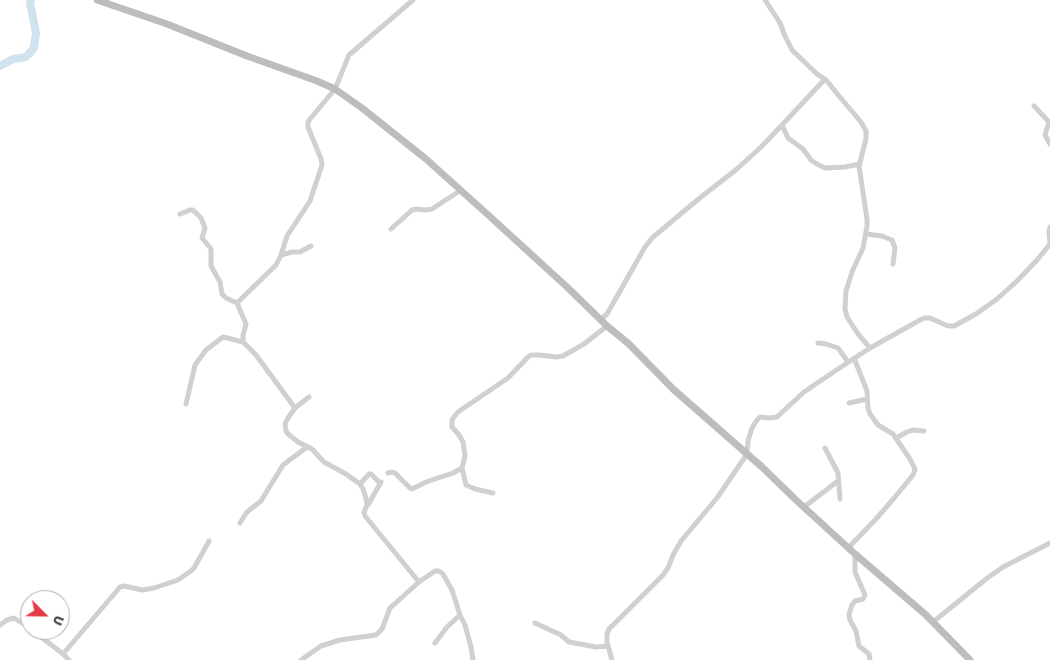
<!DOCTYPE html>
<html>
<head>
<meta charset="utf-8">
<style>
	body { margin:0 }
	#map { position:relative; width:1050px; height:660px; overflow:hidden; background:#fff; font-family:"Source Sans 3",sans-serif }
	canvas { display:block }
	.north { position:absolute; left:20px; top:590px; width:50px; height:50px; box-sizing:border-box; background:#fff; border:1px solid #adadad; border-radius:50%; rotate:113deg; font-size:14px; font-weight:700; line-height:20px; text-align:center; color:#333 }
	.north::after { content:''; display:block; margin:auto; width:18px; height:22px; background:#e63946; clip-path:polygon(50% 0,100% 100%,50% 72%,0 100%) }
</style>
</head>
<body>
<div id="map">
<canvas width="1050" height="660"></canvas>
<div class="north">U</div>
</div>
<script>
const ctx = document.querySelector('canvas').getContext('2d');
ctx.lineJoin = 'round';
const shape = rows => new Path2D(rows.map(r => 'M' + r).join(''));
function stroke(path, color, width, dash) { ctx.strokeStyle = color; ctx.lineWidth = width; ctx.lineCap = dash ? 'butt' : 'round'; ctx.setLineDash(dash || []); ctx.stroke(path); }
const river = shape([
	[0,66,13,59,26,57,34,48,36,33,30,3,31,0]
]);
const street = shape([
	[765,0,780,23,785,36,792,50,817,74,827,81,839,96,861,122,866,131,866,139,859,166,867,219,867,226,863,248,852,272,846,291,845,309,847,317,858,334,870,348],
	[1034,106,1049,122,1045,135,1050,144],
	[782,125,825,79],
	[180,214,190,210,193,210,201,218,205,228,202,238,211,249,211,266,220,282,222,294,226,298,237,303,276,265,281,255,287,236,310,201,322,165,321,159,308,127,308,122,310,119,335,89,349,55,413,0],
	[391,229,412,210,416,209,426,210,432,209,461,190],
	[866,234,882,236,892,240,895,248,893,264],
	[281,255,292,252,300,252,311,246],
	[237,303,246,324,243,335,243,342,256,355,295,408,288,418,285,424,286,431,288,434,298,442,312,449,324,462,346,474,360,484,363,489,366,498,367,505,364,512,365,516,419,582,435,571,439,571,443,574,452,590,460,615,465,625,471,647,473,660],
	[601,319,607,314,645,247,652,238,701,197,737,169,761,147,782,125,788,138,803,149,811,160,817,164,825,168,845,167,860,164],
	[818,343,826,344,838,348,848,362],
	[849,403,867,399],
	[186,404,195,365,206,350,223,337,243,342],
	[295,408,309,397],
	[896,438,907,432,913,430,924,431],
	[825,448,838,473,840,499],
	[388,473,392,472,395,473,410,488,412,489,426,482,453,473,462,468],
	[360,484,369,474,371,474,380,483],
	[493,493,475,489,466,485,462,468,465,456,463,442,459,435,452,427,452,420,454,417,458,412,508,378,528,357,531,355,539,355,556,357,563,356,584,344,607,326],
	[368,505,381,482],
	[804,507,838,481],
	[240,523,247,512,261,501,283,465,307,447],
	[849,547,876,519,895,497,913,475,915,469,910,459,893,434,878,425,870,414,868,408,867,391,854,358],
	[855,554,855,572,865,595,863,599,855,601,852,605,849,614,850,620,856,631,859,646,869,654,870,660],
	[933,622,986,579,1003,567,1050,543],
	[535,623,561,635,569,642,596,647,608,646],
	[0,625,7,620,14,618,30,628],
	[32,630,63,654,69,660],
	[435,643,447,627,460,615],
	[63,654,120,587,124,586,142,590,154,588,178,580,191,571,194,568,209,541],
	[301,660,321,646,340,640,376,635,382,629,390,608,419,582],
	[612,660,607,642,607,634,609,629,663,575,668,568,673,555,681,541,717,498,747,454,748,441,752,428,757,420,760,417,769,418,777,417,804,392,838,369,870,348,920,320,925,318,930,318,948,326,954,326,976,314,997,299,1017,281,1037,260,1050,244,1049,232,1050,227]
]);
const secondary = shape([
	[97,0,167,24,247,56,317,81,335,89,362,108,426,159,486,213,567,287,607,326,629,344,673,389,762,467,796,500,855,554,926,615,970,660]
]);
stroke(river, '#cfe2ee', 8);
stroke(street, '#d0d0d0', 5);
stroke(secondary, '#bdbdbd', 7);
</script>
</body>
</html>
